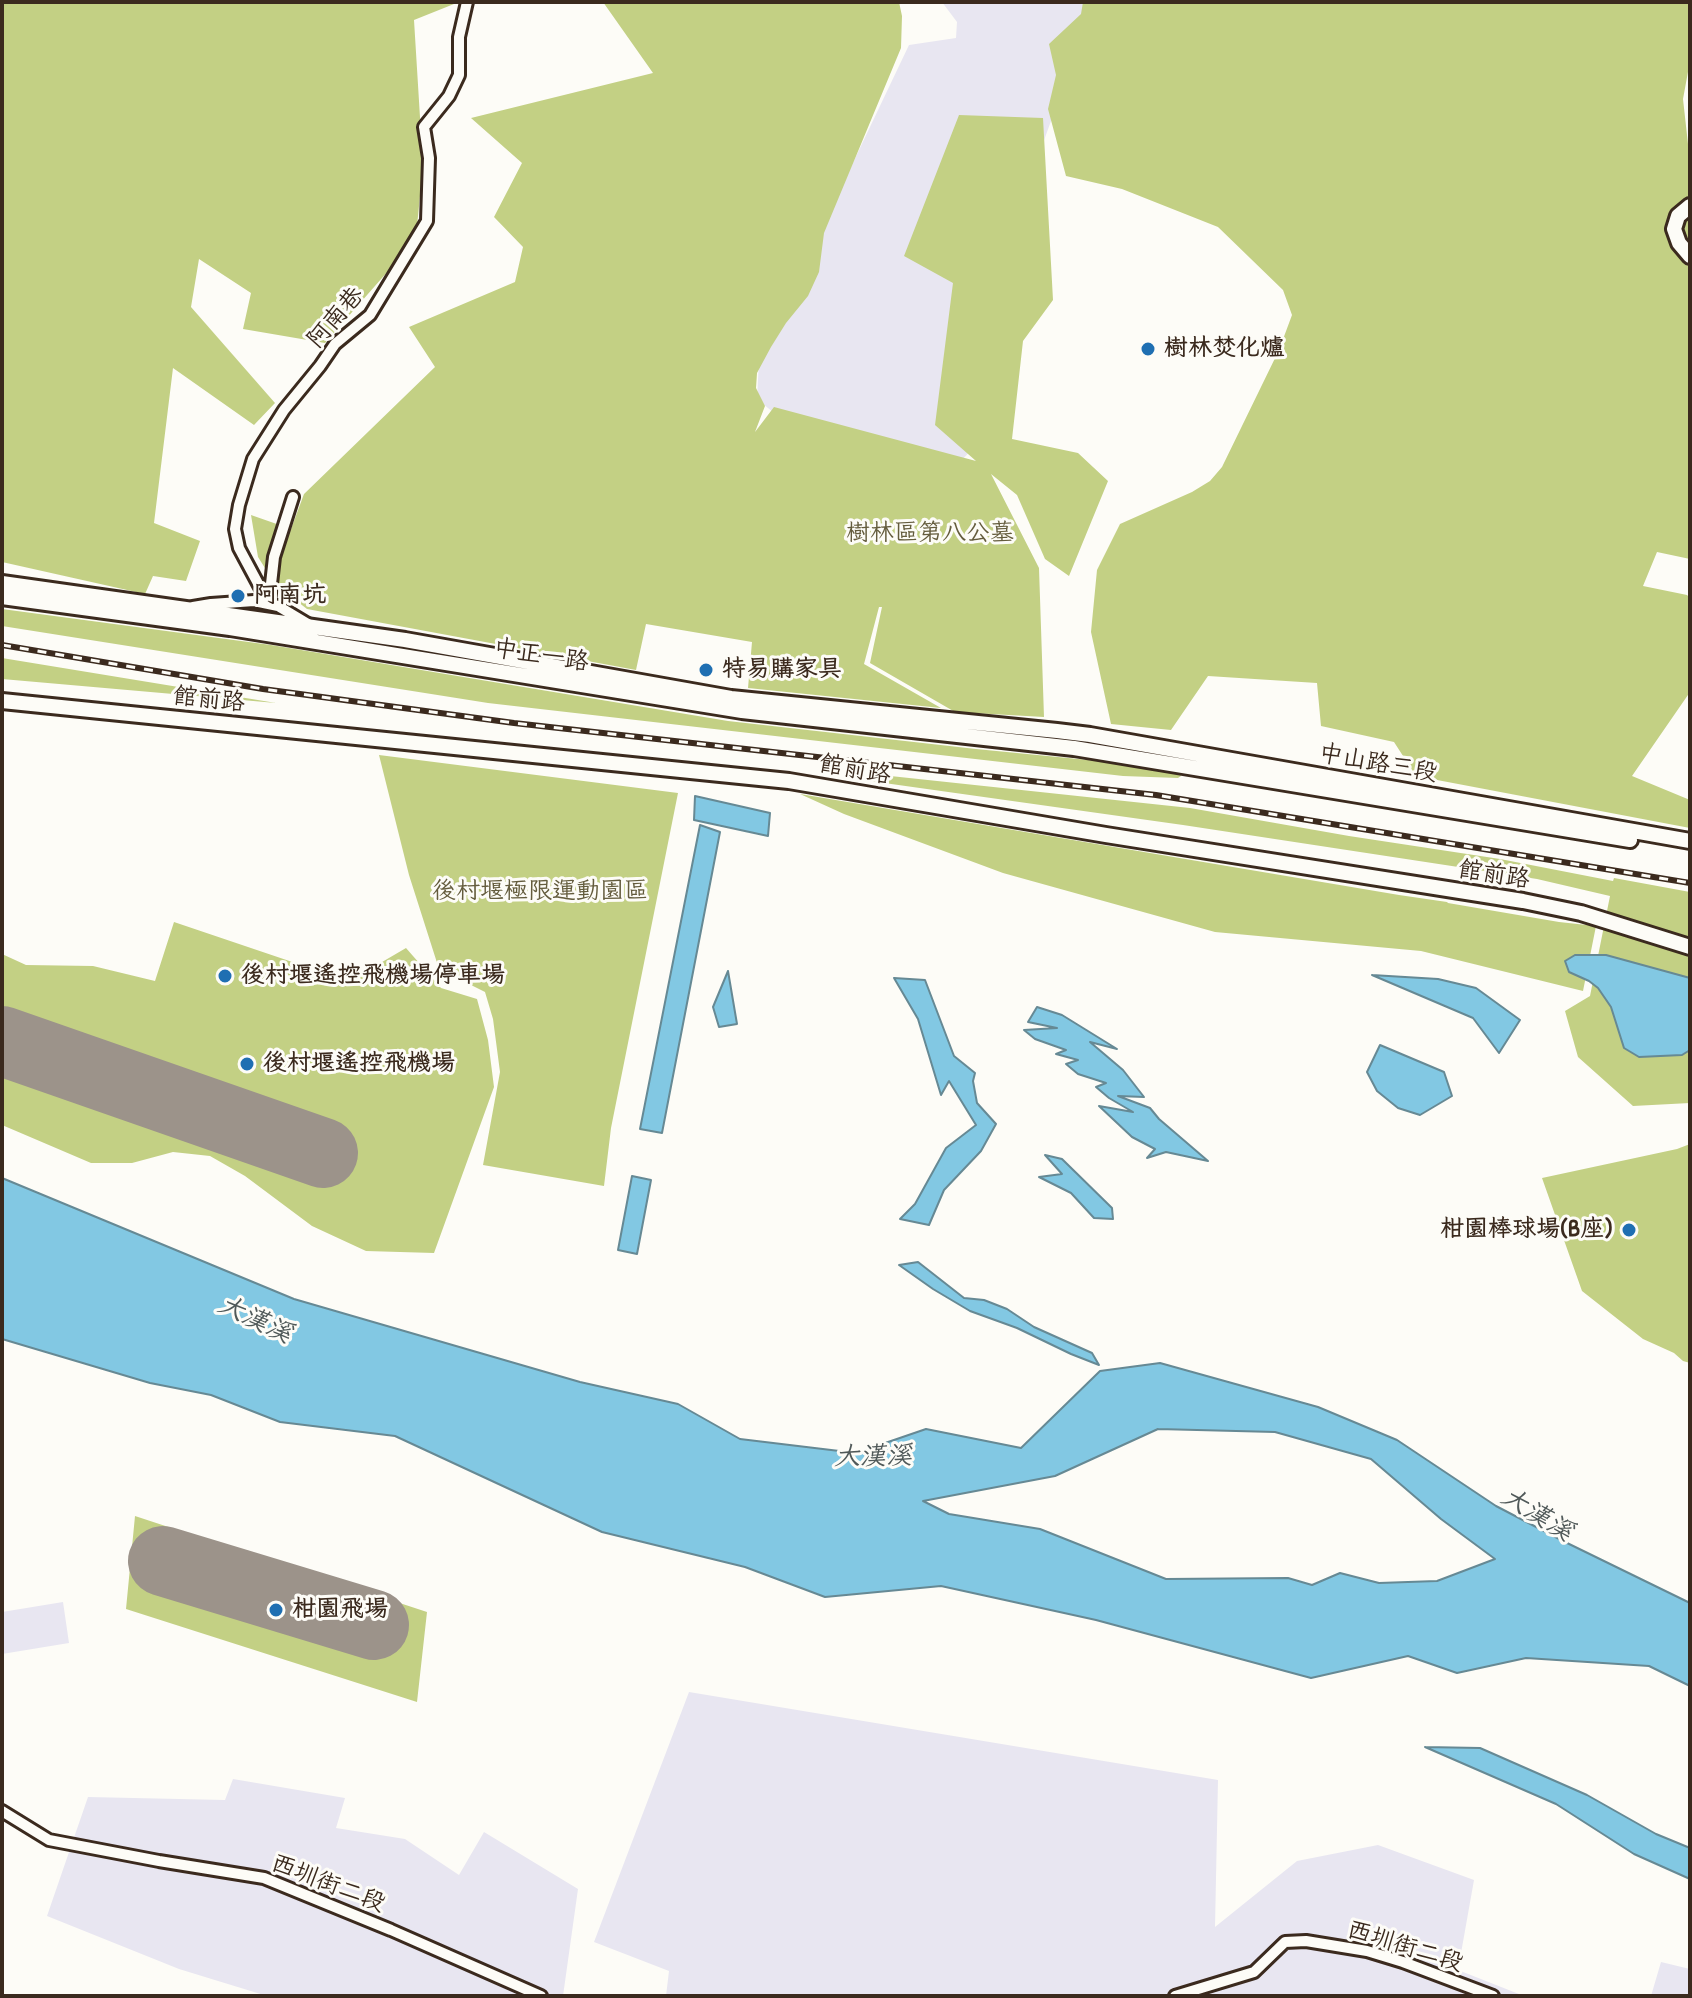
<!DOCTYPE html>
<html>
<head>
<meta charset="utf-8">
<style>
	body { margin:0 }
	#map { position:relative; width:1692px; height:1998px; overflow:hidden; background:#fdfcf7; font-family:"Patrick Hand",sans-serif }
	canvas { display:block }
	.frame { position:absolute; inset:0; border:4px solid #3b2a1e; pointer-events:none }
</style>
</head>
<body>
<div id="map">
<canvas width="1692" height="1998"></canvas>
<div class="frame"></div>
</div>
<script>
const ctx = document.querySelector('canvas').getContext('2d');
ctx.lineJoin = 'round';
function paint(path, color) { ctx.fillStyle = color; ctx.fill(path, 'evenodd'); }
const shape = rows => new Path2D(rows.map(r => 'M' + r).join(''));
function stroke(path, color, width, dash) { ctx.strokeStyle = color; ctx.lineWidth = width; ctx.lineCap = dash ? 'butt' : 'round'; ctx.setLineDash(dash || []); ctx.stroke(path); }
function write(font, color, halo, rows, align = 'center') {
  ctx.font = font + ' "Patrick Hand","LXGW WenKai TC",sans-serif'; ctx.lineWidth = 6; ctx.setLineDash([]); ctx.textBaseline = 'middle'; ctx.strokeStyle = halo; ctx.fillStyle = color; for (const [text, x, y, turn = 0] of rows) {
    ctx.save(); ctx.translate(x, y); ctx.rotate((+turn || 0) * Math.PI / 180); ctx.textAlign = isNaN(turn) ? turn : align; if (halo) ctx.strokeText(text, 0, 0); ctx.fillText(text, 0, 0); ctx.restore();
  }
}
const built = shape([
	[942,2,1094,2,987,298,977,444,959,463,779,417,757,399,759,360,909,45,956,38,957,22],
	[63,1602,69,1643,2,1654,2,1612],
	[689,1692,1218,1780,1215,1927,1297,1861,1378,1845,1474,1880,1458,1970,1524,1996,1196,1996,1197,1988,1160,1996,666,1996,669,1971,594,1942],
	[233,1779,345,1798,336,1828,405,1839,459,1875,484,1832,578,1889,563,1996,267,1996,179,1969,47,1916,88,1797,225,1800],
	[1661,1962,1690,1969,1690,1996,1651,1996]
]);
const green = shape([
	[2,2,459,2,414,20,423,166,417,226,389,270,325,343,243,329,251,293,199,259,191,307,275,403,254,425,173,368,154,523,200,541,186,581,153,576,145,594,2,562],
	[603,2,899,2,902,16,901,48,824,233,819,272,808,296,786,323,771,347,757,373,756,388,765,406,755,432,774,407,976,461,935,425,953,283,904,256,959,115,1043,118,1053,300,1023,341,1012,439,1078,453,1108,481,1069,576,1045,559,1017,495,991,474,1039,568,1044,717,955,712,870,663,882,607,879,607,864,664,941,708,748,688,752,642,646,624,636,670,307,609,275,584,258,557,251,515,291,529,304,494,435,367,409,327,515,282,523,247,494,217,522,163,471,118,653,73],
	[1083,2,1690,2,1690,61,1683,99,1690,162,1690,559,1657,552,1643,586,1687,595,1690,598,1690,692,1632,776,1690,800,1690,828,1416,776,1394,742,1321,726,1317,683,1208,676,1171,730,1111,724,1091,632,1097,570,1120,524,1192,492,1210,481,1222,467,1279,350,1292,315,1283,290,1218,227,1122,189,1066,176,1048,109,1056,75,1049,44,1081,14],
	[2,609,271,645,728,721,976,749,1119,763,1180,773,1181,776,1178,778,1123,776,488,703,2,626],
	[2,658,276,703,2,679],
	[379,755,678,793,611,1128,604,1186,483,1165,500,1072,493,1019,485,992,439,969,409,875],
	[881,775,1190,808,1349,836,1500,859,1613,881,1614,878,1690,892,1690,1103,1633,1106,1578,1057,1565,1011,1590,996,1610,896,1537,879,1183,825,870,781],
	[800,794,1399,895,1447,902,1448,903,1559,922,1596,926,1583,991,1421,951,1215,932,1003,873,844,814],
	[174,922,316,970,365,972,406,948,441,988,477,999,488,1040,494,1087,434,1253,366,1251,312,1226,245,1176,210,1156,173,1152,132,1163,91,1163,2,1125,2,954,26,965,93,966,155,981],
	[1690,1144,1690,1363,1683,1361,1674,1353,1643,1339,1582,1291,1542,1178,1677,1149],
	[135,1516,427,1612,417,1702,126,1609]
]);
const water = shape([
	[695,796,770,813,768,836,694,820,695,796],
	[700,825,720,832,662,1133,640,1129,700,825],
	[1575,955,1606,955,1690,978,1690,1050,1682,1055,1639,1057,1624,1048,1611,1007,1598,988,1589,981,1569,972,1565,961,1575,955],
	[728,971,737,1024,719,1027,713,1007,728,971],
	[1372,975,1438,979,1476,988,1520,1020,1499,1053,1473,1018,1372,975],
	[894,978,925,980,954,1056,975,1073,973,1081,977,1103,996,1124,981,1151,944,1190,929,1225,900,1219,915,1204,946,1148,976,1125,949,1081,941,1095,918,1019,894,978],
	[1037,1007,1062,1015,1117,1049,1090,1042,1123,1070,1144,1097,1118,1096,1150,1108,1159,1119,1208,1161,1166,1152,1147,1158,1155,1149,1132,1137,1099,1106,1133,1112,1109,1098,1096,1087,1106,1083,1078,1074,1066,1064,1078,1060,1056,1054,1066,1050,1035,1039,1024,1030,1057,1028,1028,1022,1037,1007],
	[1380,1045,1444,1072,1452,1096,1420,1115,1398,1108,1377,1091,1367,1072,1380,1045],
	[1045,1155,1062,1159,1112,1208,1113,1219,1094,1218,1071,1193,1039,1177,1062,1174,1045,1155],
	[632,1176,651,1180,637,1254,618,1250,632,1176],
	[2,1178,294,1299,580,1382,678,1404,740,1439,856,1453,926,1429,1021,1448,1100,1371,1160,1363,1318,1407,1397,1440,1496,1506,1563,1541,1690,1603,1690,1686,1649,1666,1526,1658,1457,1673,1408,1656,1311,1678,1096,1620,941,1586,825,1597,745,1567,602,1532,395,1436,280,1422,211,1395,150,1383,2,1339,2,1178],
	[1158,1429,1275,1432,1371,1459,1441,1519,1495,1559,1437,1581,1379,1583,1340,1573,1312,1585,1288,1578,1166,1579,1040,1529,949,1514,923,1501,1055,1476,1158,1429],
	[918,1262,964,1298,984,1300,1007,1309,1034,1327,1092,1353,1099,1365,1071,1354,1017,1328,970,1311,933,1289,899,1265,918,1262],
	[1425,1747,1480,1748,1587,1795,1656,1834,1690,1848,1690,1879,1634,1854,1556,1804,1425,1747]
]);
const runway = shape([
	[2,1041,323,1153],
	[163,1561,374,1625]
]);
const street = shape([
	[269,602,274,557,293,497],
	[269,604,239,548,235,529,239,505,253,459,284,410,320,366,335,344,370,315,427,221,429,158,424,127,449,96,459,75,459,37,467,2],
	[193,607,211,604,254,601,278,606,313,627,312,642],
	[2,1811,49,1840,159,1861,264,1878,391,1930,541,1996],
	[1175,1996,1254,1972,1285,1942,1306,1941,1367,1951,1403,1962,1493,1996]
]);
const secondary = shape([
	[1690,206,1678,216,1674,229,1679,243,1690,256],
	[2,583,405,640,731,698,1057,731,1090,735,1690,841],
	[2,597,230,628,742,711,1074,748,1630,840],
	[2,701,789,781,1106,835,1523,901,1581,913,1690,947]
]);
const rail = shape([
	[2,645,263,689,514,723,1156,795,1690,883]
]);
const markers = [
	[1148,349,8,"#1f6fb2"],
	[238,596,8,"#1f6fb2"],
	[706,670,8,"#1f6fb2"],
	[225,976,8,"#1f6fb2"],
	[247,1064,8,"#1f6fb2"],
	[1629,1230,8,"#1f6fb2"],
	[276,1610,8,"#1f6fb2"]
];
const streetNames = [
	["阿南巷",336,318,-49],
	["中正一路",541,656,9],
	["館前路",209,700,6],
	["中山路三段",1378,764,10],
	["館前路",855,770,10],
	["館前路",1494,875,9],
	["西圳街二段",328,1884,21],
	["西圳街二段",1405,1947,17]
];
const poiNames = [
	["樹林焚化爐",1164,349],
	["阿南坑",254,596],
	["特易購家具",722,670],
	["後村堰遙控飛機場停車場",241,976],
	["後村堰遙控飛機場",263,1064],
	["柑園棒球場(B座)",1613,1230,"right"],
	["柑園飛場",292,1610]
];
const parkNames = [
	["樹林區第八公墓",930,534],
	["後村堰極限運動園區",540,892]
];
const waterNames = [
	["大漢溪",255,1320,25],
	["大漢溪",873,1457,-1],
	["大漢溪",1537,1515,31]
];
paint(built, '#e8e6f1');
paint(green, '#c3d084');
paint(water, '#82c8e3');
stroke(water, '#668994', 2);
stroke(runway, '#9c938a', 70);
stroke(street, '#3b2a1e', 16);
stroke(secondary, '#3b2a1e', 20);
stroke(street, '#fdfcf7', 10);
stroke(secondary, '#fdfcf7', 14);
stroke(rail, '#3b2a1e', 6);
stroke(rail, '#fdfcf7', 3, [9]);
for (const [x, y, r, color] of markers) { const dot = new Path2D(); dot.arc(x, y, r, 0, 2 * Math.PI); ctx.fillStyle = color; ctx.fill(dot); stroke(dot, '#fdfcf7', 3); }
write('24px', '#3b2a1e', '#fdfcf7', streetNames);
write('bold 24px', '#3b2a1e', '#fdfcf7', poiNames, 'left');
write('24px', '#645c3d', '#fdfcf7', parkNames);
write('italic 26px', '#505959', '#fdfcf7', waterNames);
</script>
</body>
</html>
